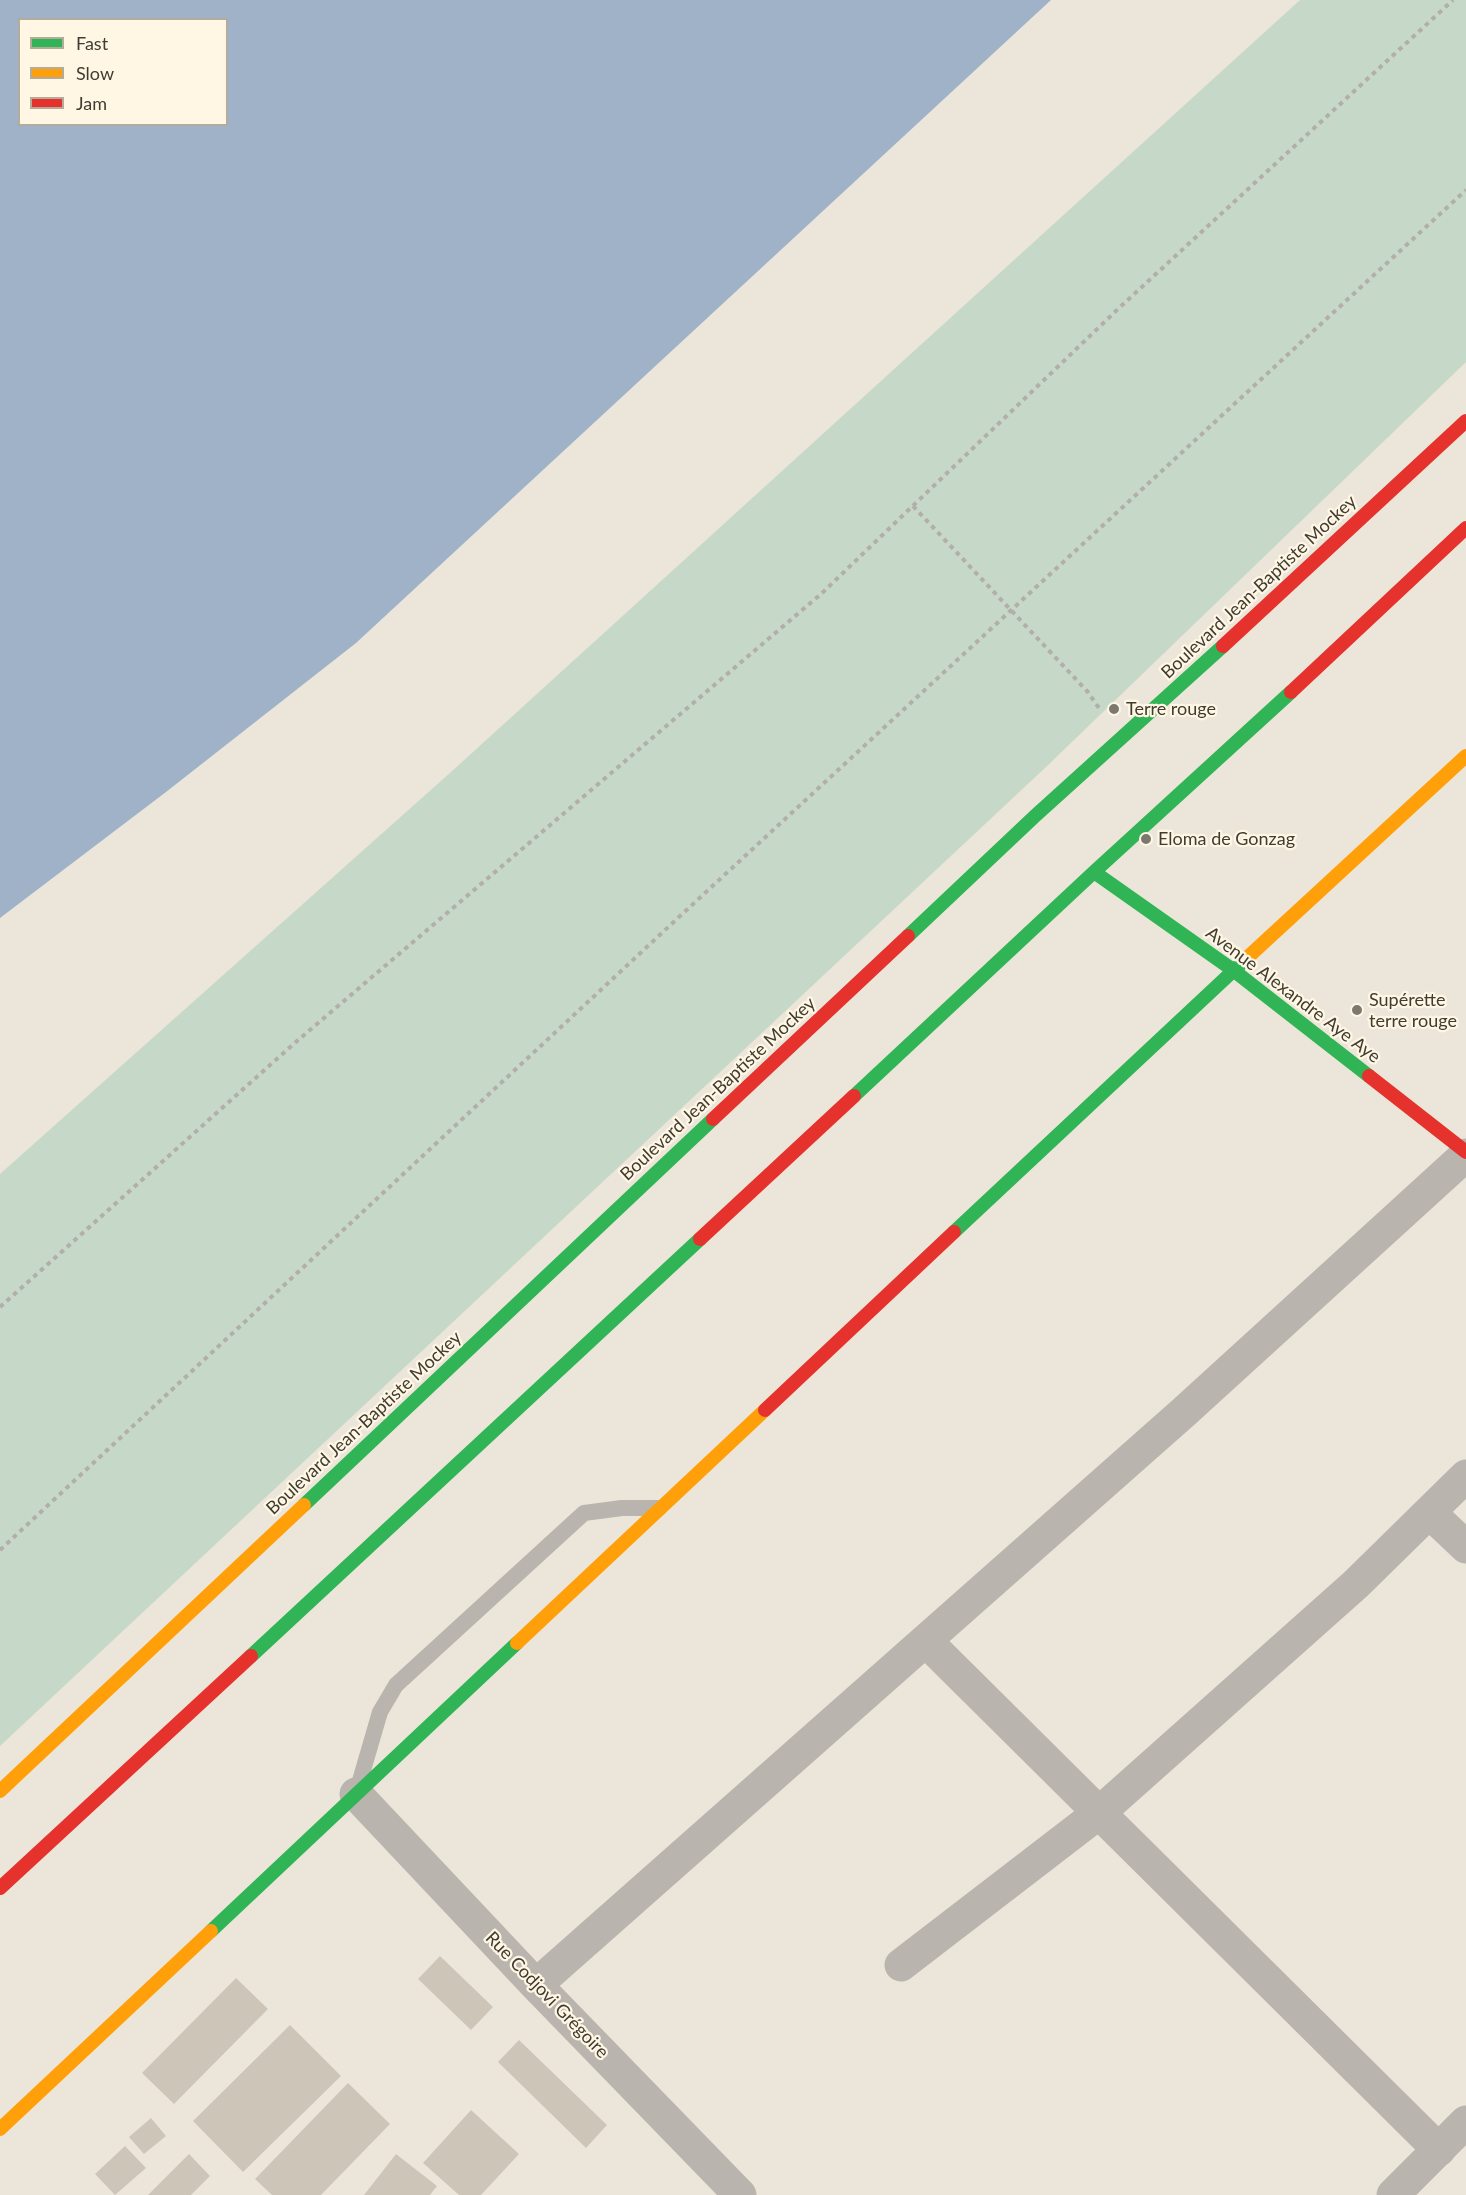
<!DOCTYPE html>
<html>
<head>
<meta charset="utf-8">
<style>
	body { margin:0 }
	#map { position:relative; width:1466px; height:2195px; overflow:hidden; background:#ece6da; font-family:Lato,sans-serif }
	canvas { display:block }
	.legend { position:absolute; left:18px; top:18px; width:210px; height:108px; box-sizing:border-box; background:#fff7e4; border:2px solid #b3ac9d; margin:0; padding:8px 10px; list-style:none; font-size:18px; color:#403c33 }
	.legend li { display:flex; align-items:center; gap:12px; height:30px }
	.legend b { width:30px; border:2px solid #b3ac9d }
</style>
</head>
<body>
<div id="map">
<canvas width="1466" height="2195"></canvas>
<ul class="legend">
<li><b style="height:8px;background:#30b455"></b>Fast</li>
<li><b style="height:8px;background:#ff9f0a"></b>Slow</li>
<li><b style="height:8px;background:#e5322d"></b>Jam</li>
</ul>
</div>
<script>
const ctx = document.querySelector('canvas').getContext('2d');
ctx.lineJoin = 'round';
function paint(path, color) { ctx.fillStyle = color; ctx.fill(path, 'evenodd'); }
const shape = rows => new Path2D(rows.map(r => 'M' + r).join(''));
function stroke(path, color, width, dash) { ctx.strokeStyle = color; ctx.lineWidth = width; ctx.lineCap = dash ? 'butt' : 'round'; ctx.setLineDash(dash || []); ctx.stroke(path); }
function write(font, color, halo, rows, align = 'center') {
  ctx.font = font + ' Lato,sans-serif'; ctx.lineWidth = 4.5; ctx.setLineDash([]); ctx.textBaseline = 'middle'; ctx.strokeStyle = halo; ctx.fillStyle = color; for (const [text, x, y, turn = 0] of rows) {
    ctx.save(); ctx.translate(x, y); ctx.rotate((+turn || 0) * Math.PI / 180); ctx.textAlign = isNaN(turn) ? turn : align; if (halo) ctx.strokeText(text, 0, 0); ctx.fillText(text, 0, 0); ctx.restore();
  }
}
const green = shape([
	[1300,0,1466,0,1466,362,1046,767,0,1746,0,1174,451,772]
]);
const water = shape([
	[0,0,1051,0,356,643,166,792,0,918],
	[20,20,226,20,226,124,20,124]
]);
const building = shape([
	[440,1956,493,2007,471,2030,418,1979],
	[236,1978,268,2009,174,2104,142,2073],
	[290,2025,341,2076,243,2172,193,2121],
	[519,2040,607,2125,586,2148,498,2062],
	[348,2083,390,2124,321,2195,272,2195,255,2179],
	[471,2110,519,2154,481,2195,459,2195,423,2163],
	[151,2118,166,2136,144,2154,129,2137],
	[125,2146,146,2168,115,2195,95,2174],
	[189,2154,210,2176,191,2195,148,2195],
	[396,2154,437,2186,430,2195,364,2195]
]);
const path = shape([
	[913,506,1087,691,1099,708],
	[0,1307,297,1041,821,594,1118,309,1453,0],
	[0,1550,679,917,1466,190]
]);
const lane = shape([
	[359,1784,380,1712,396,1685,584,1513,622,1508,659,1508]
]);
const street = shape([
	[1430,1513,1466,1547],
	[927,1642,1439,2150],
	[356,1794,536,1985,740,2195],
	[901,1965,1100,1812,1356,1584,1466,1476],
	[536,1985,1184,1412,1466,1155],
	[1393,2195,1466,2122]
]);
const fast = shape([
	[1094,872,1233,970,1369,1076],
	[908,936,1035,816,1223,646],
	[854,1096,1094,872,1291,692],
	[954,1232,1248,957],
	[304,1505,713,1119],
	[251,1656,700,1239],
	[211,1931,517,1643]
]);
const slow = shape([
	[1248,957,1466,756],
	[517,1643,765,1410],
	[0,1791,304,1505],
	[0,2129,211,1931]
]);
const jam = shape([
	[1223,646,1466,421],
	[1291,692,1466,528],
	[1369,1076,1466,1152],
	[713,1119,908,936],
	[700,1239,854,1096],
	[765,1410,954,1232],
	[0,1888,251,1656]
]);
const markers = [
	[1114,709,6,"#7c786d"],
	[1146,839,6,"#7c786d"],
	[1357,1010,6,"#7c786d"]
];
const streetNames = [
	["Boulevard Jean-Baptiste Mockey",1259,587,-43],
	["Avenue Alexandre Aye Aye",1293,995,37],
	["Boulevard Jean-Baptiste Mockey",718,1089,-43],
	["Boulevard Jean-Baptiste Mockey",364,1423,-43],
	["Rue Codjovi Grégoire",547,1995,46]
];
const poiNames = [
	["Terre rouge",1126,709],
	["Eloma de Gonzag",1158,839],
	["Supérette",1369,1000],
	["terre rouge",1369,1021]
];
paint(green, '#c6d8c7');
paint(water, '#a0b2c7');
paint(building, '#cdc6b8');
stroke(path, '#b2aea8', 4, [4.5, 4.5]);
stroke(lane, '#b9b4ae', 16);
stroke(street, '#b9b4ae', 33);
stroke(fast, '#30b455', 14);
stroke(slow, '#ff9f0a', 14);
stroke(jam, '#e5322d', 14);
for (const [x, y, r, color] of markers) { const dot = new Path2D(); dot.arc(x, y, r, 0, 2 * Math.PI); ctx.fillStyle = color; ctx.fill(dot); stroke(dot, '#fff7e4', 2); }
write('18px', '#403c33', '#fff7e4', streetNames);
write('18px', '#403c33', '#fff7e4', poiNames, 'left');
</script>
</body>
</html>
